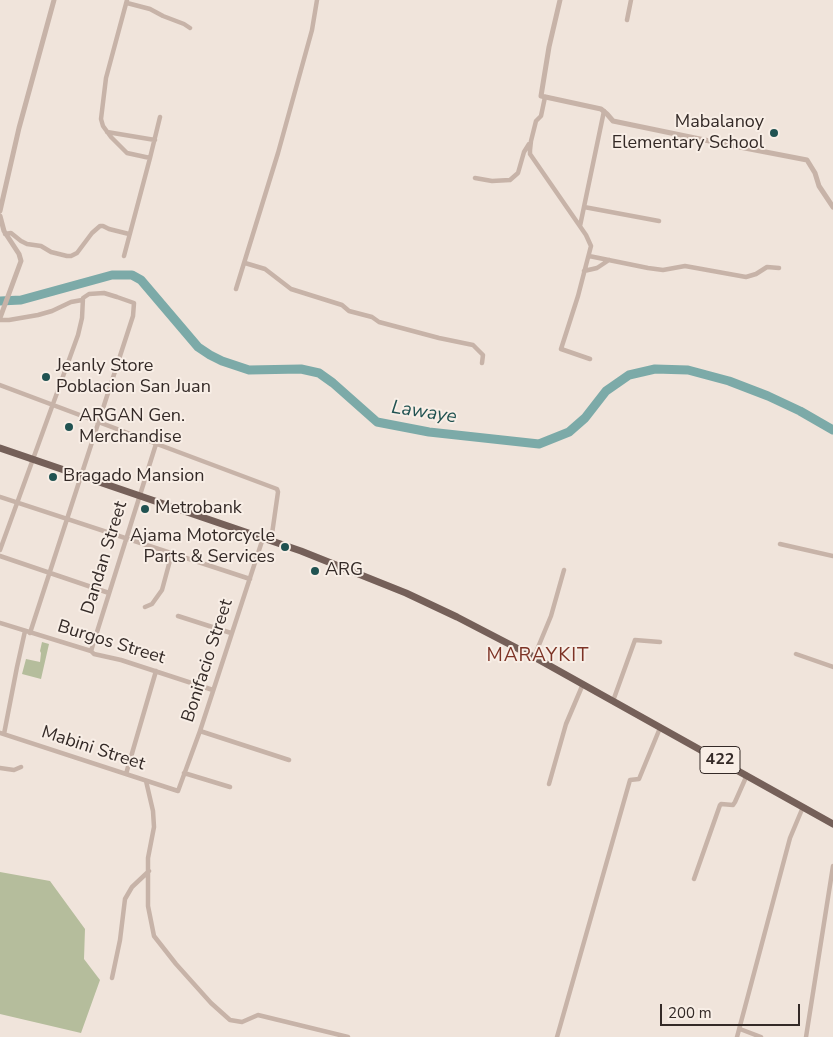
<!DOCTYPE html>
<html>
<head>
<meta charset="utf-8">
<style>
	body { margin:0 }
	#map { position:relative; width:833px; height:1037px; overflow:hidden; background:#f0e4db; font-family:"Nunito Sans",sans-serif }
	canvas { display:block }
	.scale { position:absolute; left:660px; top:1004px; width:140px; height:22px; box-sizing:border-box; border:2px solid #342a27; border-top:0; padding-left:6px; font-size:15px; line-height:18px; white-space:nowrap; color:#342a27; -webkit-text-stroke:4px #f8eee6; paint-order:stroke }
</style>
</head>
<body>
<div id="map">
<canvas width="833" height="1037"></canvas>
<div class="scale">200 m</div>
</div>
<script>
const ctx = document.querySelector('canvas').getContext('2d');
ctx.lineJoin = 'round';
function paint(path, color) { ctx.fillStyle = color; ctx.fill(path, 'evenodd'); }
const shape = rows => new Path2D(rows.map(r => 'M' + r).join(''));
function stroke(path, color, width, dash) { ctx.strokeStyle = color; ctx.lineWidth = width; ctx.lineCap = dash ? 'butt' : 'round'; ctx.setLineDash(dash || []); ctx.stroke(path); }
function write(font, color, halo, rows, align = 'center') {
  ctx.font = font + ' "Nunito Sans",sans-serif'; ctx.lineWidth = 4; ctx.setLineDash([]); ctx.textBaseline = 'middle'; ctx.strokeStyle = halo; ctx.fillStyle = color; for (const [text, x, y, turn = 0] of rows) {
    ctx.save(); ctx.translate(x, y); ctx.rotate((+turn || 0) * Math.PI / 180); ctx.textAlign = isNaN(turn) ? turn : align; if (halo) ctx.strokeText(text, 0, 0); ctx.fillText(text, 0, 0); ctx.restore();
  }
}
const green = shape([
	[42,642,49,644,41,679,22,674,26,659,40,662,41,653,40,651],
	[0,872,50,881,85,929,84,959,100,980,81,1033,0,1014]
]);
const river = shape([
	[0,301,21,300,112,275,132,275,141,280,198,347,210,355,222,361,249,370,301,369,319,373,333,383,377,422,429,432,539,444,569,432,585,418,606,391,629,375,655,369,688,370,729,381,768,396,800,411,833,430]
]);
const minor = shape([
	[127,0,106,78,101,119,103,126,111,137,127,153,150,158],
	[127,3,150,9,163,16,184,24,190,28],
	[627,20,631,0],
	[545,97,541,116,536,121,531,141,530,150,530,154,586,235,591,246,578,296,561,349,590,359],
	[107,132,155,140],
	[475,178,492,181,510,180,518,173,524,152,529,144],
	[584,207,659,221],
	[580,226,604,111],
	[5,234,11,233,21,241,27,244,41,246,51,252,67,256,71,256,77,253,92,233,100,226,103,226,109,229,129,234],
	[124,256,150,158,160,117],
	[589,256,648,268,663,270,685,266,746,277,756,274,767,267,779,268],
	[245,263,265,269,291,289,342,305,349,311,372,317,379,322,439,338,473,345,483,355,482,363],
	[584,271,597,268,609,260],
	[236,289,278,153,312,30,317,0],
	[0,320,9,320,38,315,52,311,71,302,82,300],
	[0,385,277,489,278,492,271,541],
	[0,497,250,579],
	[780,544,833,556],
	[0,550,78,335,82,318,83,298,89,294,104,293,117,297,134,303,133,316,30,633],
	[0,556,109,593],
	[145,607,152,604,162,590,172,553],
	[178,616,231,633],
	[0,623,91,651,94,654,121,660,213,690],
	[91,651,156,444],
	[796,654,833,667],
	[534,657,551,616,564,570],
	[613,701,635,640,660,642],
	[200,731,289,760],
	[0,733,178,791,200,731,263,538],
	[4,734,17,667,25,631],
	[0,768,14,770,21,767],
	[184,773,230,787],
	[126,774,156,671],
	[146,781,153,811,154,827,148,858,148,906,154,936,176,964,211,1003,230,1020,242,1022,258,1015,348,1037],
	[549,784,566,724,583,684],
	[694,879,720,805,721,804,733,805,735,802,747,775],
	[112,978,120,940,125,899,132,887,149,871],
	[740,1029,761,1037],
	[557,1037,630,780,639,779,660,728],
	[737,1037,790,838,803,807],
	[806,1037,833,866]
]);
const tertiary = shape([
	[560,0,549,47,541,96,601,109,607,114,613,121,724,144,807,160,815,173,819,186,833,207],
	[0,211,19,128,54,0],
	[0,216,4,231,19,254,21,261,0,318]
]);
const primary = shape([
	[0,448,301,551,406,593,457,617,534,657,833,824]
]);
const markers = [
	[774,133,5,"#205251"],
	[46,377,5,"#205251"],
	[69,427,5,"#205251"],
	[53,477,5,"#205251"],
	[145,509,5,"#205251"],
	[285,547,5,"#205251"],
	[315,571,5,"#205251"]
];
const shields = [
	[720,760,40]
];
const shieldNames = [
	["422",720,760]
];
const poiNames = [
	["Mabalanoy",764,123,"right"],
	["Elementary School",764,144,"right"],
	["Jeanly Store",56,367],
	["Poblacion San Juan",56,388],
	["ARGAN Gen.",79,417],
	["Merchandise",79,438],
	["Bragado Mansion",63,477],
	["Metrobank",155,509],
	["Ajama Motorcycle",275,537,"right"],
	["Parts & Services",275,558,"right"],
	["ARG",325,571]
];
const streetNames = [
	["Dandan Street",105,558,-73],
	["Burgos Street",111,643,17],
	["Bonifacio Street",208,661,-72],
	["Mabini Street",93,749,18]
];
const waterNames = [
	["Lawaye",424,413,9]
];
const neighbourhoodNames = [
	["MARAYKIT",538,656]
];
paint(green, '#b5bd9c');
stroke(river, '#7caaa8', 9);
stroke(minor, '#c7b3a8', 4.5);
stroke(tertiary, '#c7b3a8', 5);
stroke(primary, '#756059', 7);
for (const [x, y, r, color] of markers) { const dot = new Path2D(); dot.arc(x, y, r, 0, 2 * Math.PI); ctx.fillStyle = color; ctx.fill(dot); stroke(dot, '#f8eee6', 2); }
for (const [x, y, w] of shields) { const box = new Path2D(); box.roundRect(x - w / 2, y - 13.5, w, 27, 4); ctx.fillStyle = '#f8eee6'; ctx.fill(box); stroke(box, '#342a27', 1); }
write('bold 16px', '#342a27', null, shieldNames);
write('18px', '#342a27', '#f8eee6', poiNames, 'left');
write('18px', '#342a27', '#f8eee6', streetNames);
write('italic 19px', '#205251', '#f8eee6', waterNames);
ctx.letterSpacing = '1px';
write('19px', '#7d3326', '#f8eee6', neighbourhoodNames);
ctx.letterSpacing = '0px';
</script>
</body>
</html>
